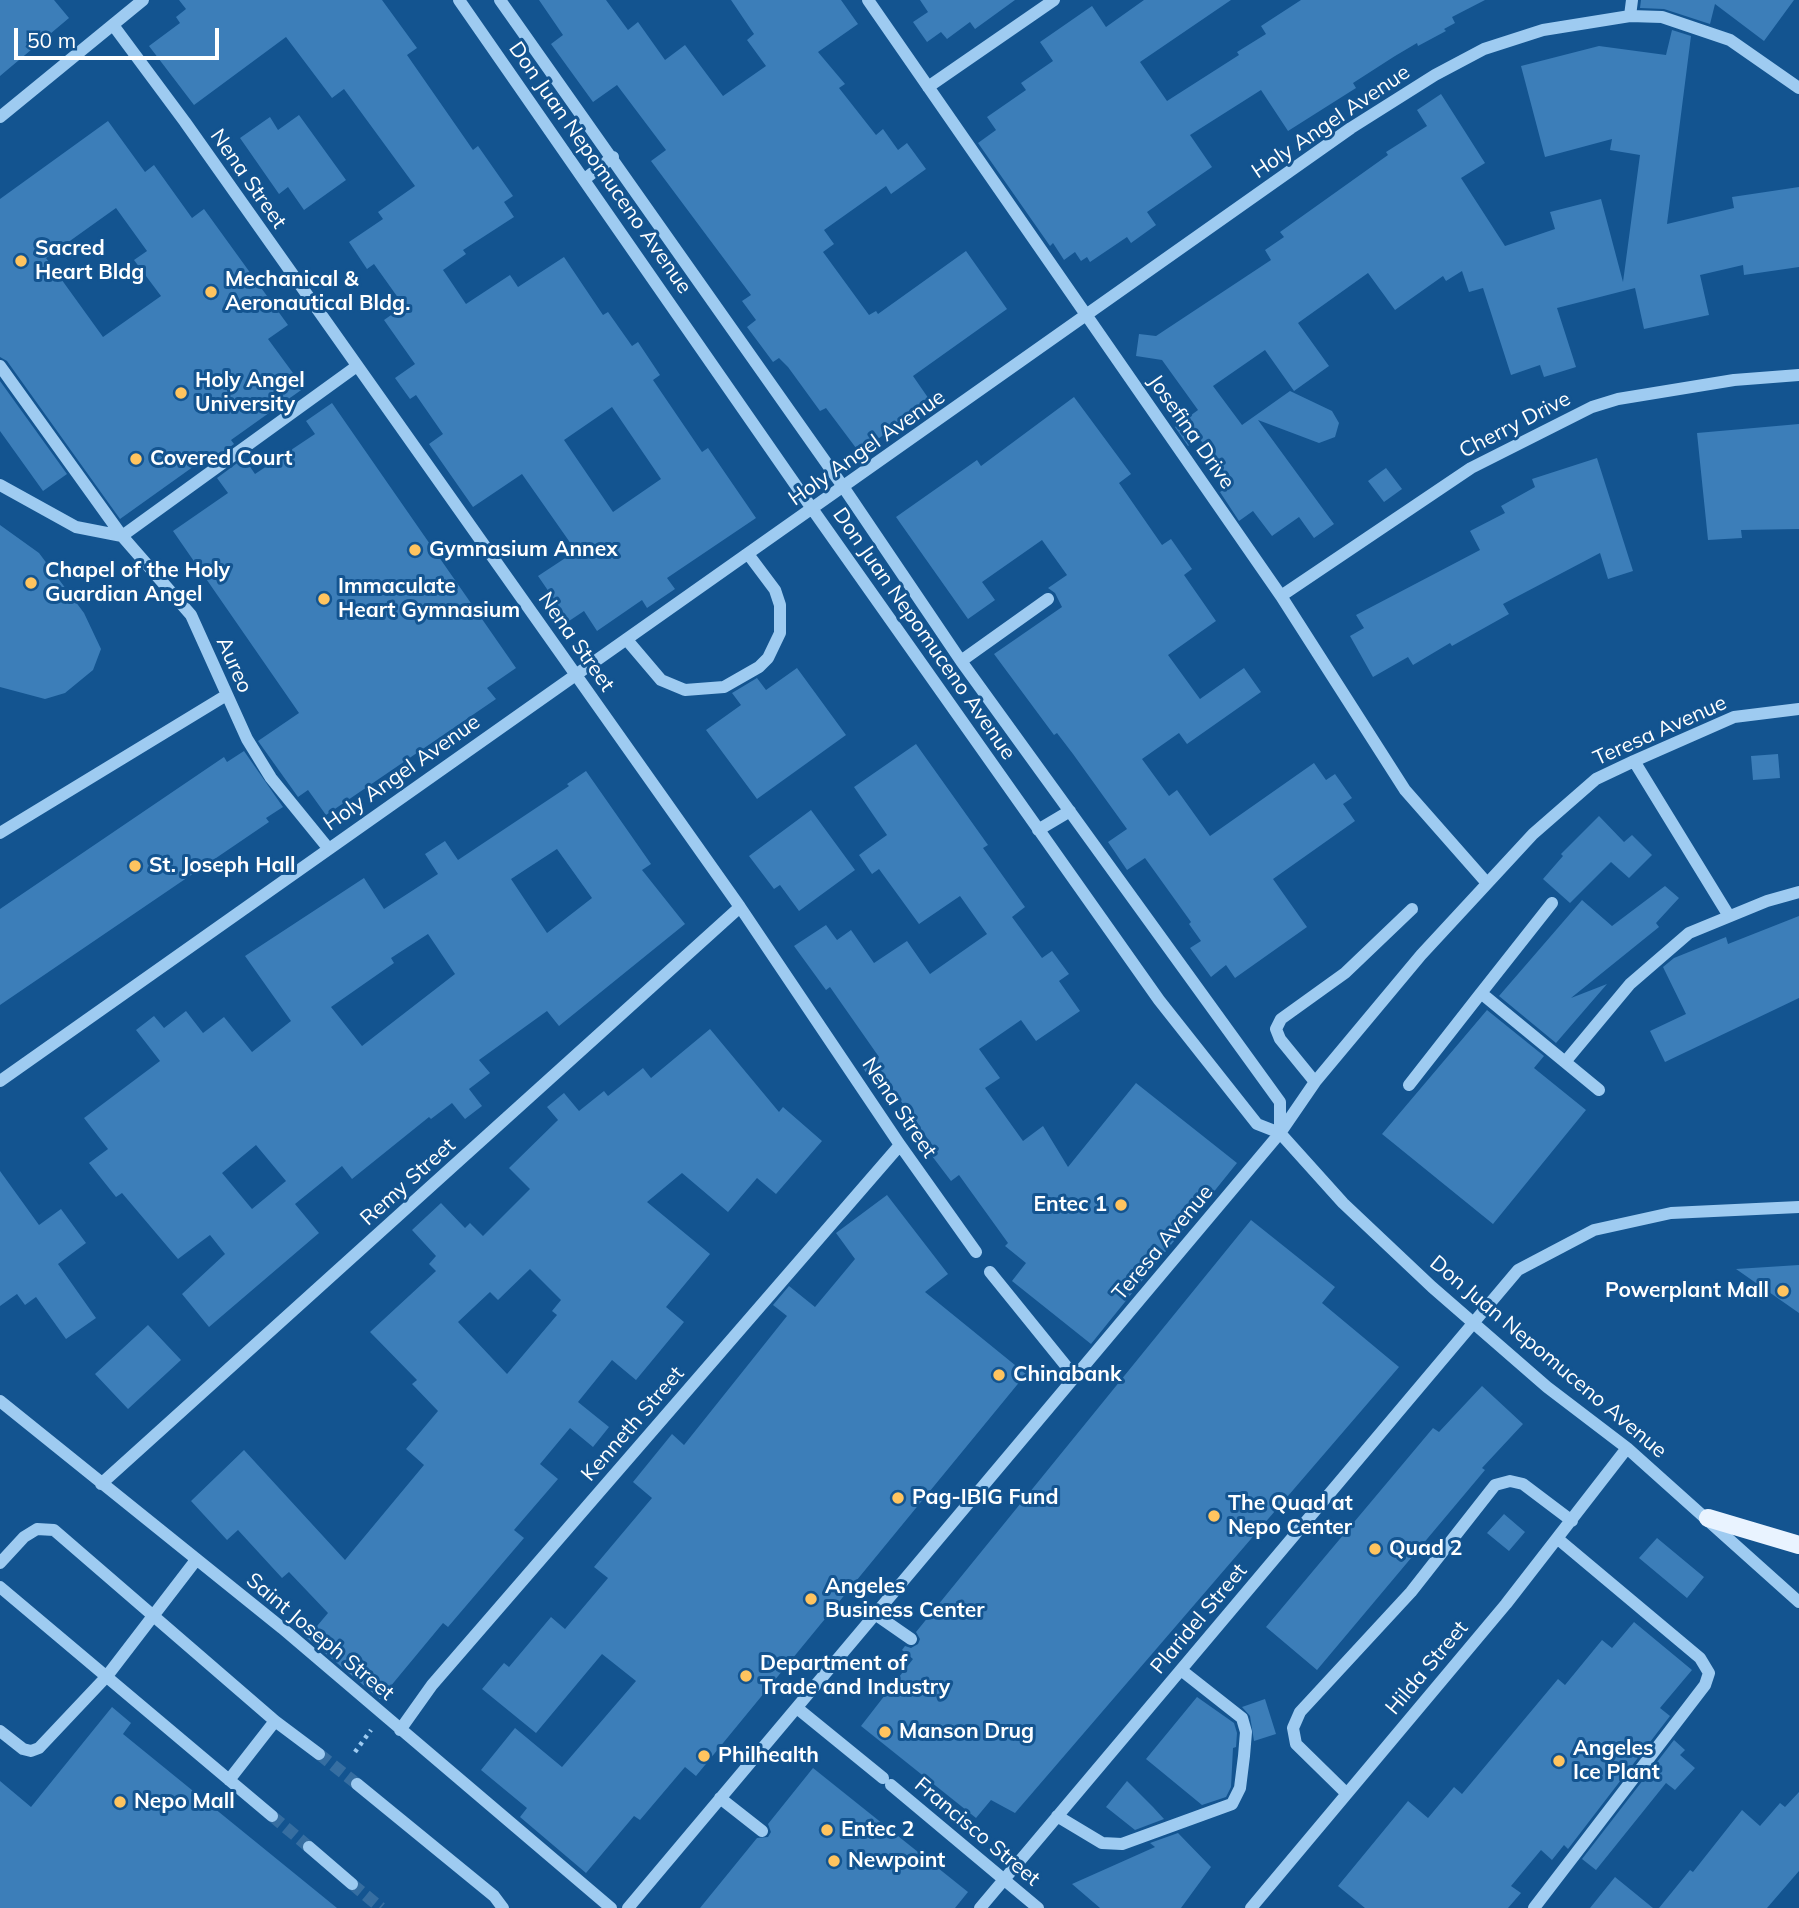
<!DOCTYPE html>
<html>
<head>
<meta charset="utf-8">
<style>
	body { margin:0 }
	#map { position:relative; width:1799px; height:1908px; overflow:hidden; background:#135490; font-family:Mulish,sans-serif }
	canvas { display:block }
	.scale { position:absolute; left:14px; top:28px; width:205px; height:32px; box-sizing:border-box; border:4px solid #fff; border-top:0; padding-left:9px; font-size:21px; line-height:24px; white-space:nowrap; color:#fff; -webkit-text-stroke:5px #135490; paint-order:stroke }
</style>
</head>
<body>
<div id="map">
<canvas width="1799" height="1908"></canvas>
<div class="scale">50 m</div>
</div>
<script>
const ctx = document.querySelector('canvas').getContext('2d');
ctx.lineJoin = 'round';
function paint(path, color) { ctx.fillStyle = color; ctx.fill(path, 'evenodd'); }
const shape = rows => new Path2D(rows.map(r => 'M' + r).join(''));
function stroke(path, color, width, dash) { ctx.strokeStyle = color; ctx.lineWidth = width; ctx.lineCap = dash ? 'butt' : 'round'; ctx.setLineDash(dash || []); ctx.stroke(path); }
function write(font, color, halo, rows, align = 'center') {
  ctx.font = font + ' Mulish,sans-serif'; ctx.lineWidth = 6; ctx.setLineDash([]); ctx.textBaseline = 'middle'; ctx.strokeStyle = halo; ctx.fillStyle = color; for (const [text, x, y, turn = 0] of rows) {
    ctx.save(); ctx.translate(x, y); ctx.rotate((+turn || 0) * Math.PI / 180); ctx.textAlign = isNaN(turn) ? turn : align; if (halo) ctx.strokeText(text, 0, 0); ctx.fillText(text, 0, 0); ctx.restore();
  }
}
const building = shape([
	[0,0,54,0,69,18,0,76],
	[179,0,382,0,417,48,407,55,473,150,478,146,513,196,504,202,514,217,463,250,466,254,443,270,466,304,510,275,518,287,564,257,603,315,608,312,632,346,638,342,660,375,653,380,702,452,708,448,756,518,667,578,675,589,647,608,642,600,597,631,584,611,569,621,538,576,576,551,522,474,473,507,429,444,443,434,416,395,410,399,395,378,415,364,384,320,404,306,374,264,367,269,349,242,383,219,378,212,415,186,344,89,332,98,286,37,194,105,149,46,180,23,176,17,186,9],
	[612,407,661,479,613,512,564,440],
	[539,0,606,0,628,30,638,22,665,60,685,45,723,96,766,66,747,40,754,34,731,0,841,0,858,24,818,52,845,84,839,88,876,135,883,129,898,150,907,143,926,169,891,194,886,186,824,230,834,244,823,252,869,315,876,311,878,314,966,251,1007,309,913,376,931,402,859,452,826,408,820,411,788,367,779,358,773,362,747,327,756,320,742,301,751,295,651,161,666,150,617,85,593,102,551,44,563,35],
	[920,0,1015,0,975,29,970,22,947,39,941,32,927,42,913,22,928,12],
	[1144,0,1231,0,1140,62,1167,101,1239,55,1237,52,1266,34,1261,26,1301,0,1485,0,1452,17,1455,23,1444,29,1446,31,1418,46,1417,43,1395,56,1353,83,1356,88,1288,131,1261,90,1190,135,1212,167,1147,212,1156,225,1131,243,1127,237,1090,262,1087,257,1081,261,1075,252,1064,260,1053,243,1050,246,978,143,996,130,987,117,1026,90,1021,83,1053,61,1040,42,1092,6,1106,27],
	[1641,0,1794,0,1764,41,1715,4,1710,24,1664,9,1640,8],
	[1672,30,1691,36,1667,224,1734,208,1732,197,1799,187,1799,267,1744,275,1743,265,1700,275,1709,315,1644,329,1635,288,1557,308,1576,367,1544,377,1540,365,1511,375,1483,288,1469,292,1462,271,1446,281,1443,276,1395,310,1368,273,1298,323,1329,366,1294,391,1265,350,1213,386,1242,425,1290,391,1332,411,1339,423,1335,437,1319,443,1258,420,1334,524,1314,538,1299,517,1272,536,1253,511,1239,521,1220,492,1233,483,1199,438,1188,446,1175,427,1198,410,1162,360,1136,356,1139,334,1156,336,1271,260,1265,250,1284,237,1280,232,1388,155,1386,152,1427,126,1417,110,1441,94,1485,163,1461,178,1505,246,1555,229,1550,212,1601,199,1623,282,1640,155,1610,150,1612,139,1545,157,1521,66,1599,46,1666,55],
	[299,115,346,180,304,210,288,187,279,194,240,138,270,117,278,130],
	[108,121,145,172,154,165,192,218,204,209,288,325,268,339,304,388,231,440,234,444,207,464,204,459,120,519,7,361,0,357,0,199],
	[116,208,147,251,134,260,161,296,103,337,46,258],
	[0,381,67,474,43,491,0,431],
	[1074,397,1131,474,1119,483,1162,545,1171,539,1192,569,1184,575,1216,621,1168,655,1200,699,1244,668,1261,692,1187,744,1179,733,1142,759,1169,796,1177,790,1210,836,1314,763,1326,780,1335,774,1352,798,1343,804,1355,821,1273,879,1307,927,1235,978,1226,965,1211,977,1190,948,1201,941,1189,924,1191,922,1145,858,1127,870,1108,842,1127,829,1073,754,1057,733,1054,735,994,654,1062,607,1055,593,1048,588,1067,575,1042,540,982,582,995,600,968,619,896,517,977,460,981,466],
	[332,403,516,668,487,688,496,699,326,815,308,790,298,797,258,741,299,713,173,531,228,493,217,478,244,458,255,474,315,434,306,421],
	[1799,424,1799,529,1741,530,1742,538,1708,540,1697,433],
	[1597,458,1633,571,1608,579,1600,553,1503,604,1509,614,1452,646,1450,643,1413,665,1408,657,1373,677,1350,636,1364,628,1356,615,1480,550,1470,531,1505,513,1501,506,1535,487,1532,479],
	[1386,468,1402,489,1384,502,1368,481],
	[0,525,39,553,84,613,101,649,93,670,65,693,45,699,0,687],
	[797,668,846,735,757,799,706,730,741,705,732,693,757,678,766,690],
	[916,744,988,845,983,848,1025,907,1012,917,1042,958,1052,951,1069,974,1059,981,1080,1011,1036,1041,1021,1020,979,1049,1000,1078,985,1088,1023,1141,1043,1126,1068,1167,1136,1083,1237,1163,1091,1344,1012,1281,1026,1263,1005,1246,1008,1243,959,1175,951,1181,932,1156,937,1152,891,1087,881,1094,863,1068,879,1057,830,987,826,990,794,946,826,925,837,940,851,930,874,963,907,941,930,974,987,934,960,896,919,924,879,869,872,874,859,855,887,835,854,787],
	[244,751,283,807,266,818,269,822,0,1005,0,909,224,757,227,762],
	[1778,754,1780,778,1753,780,1751,756],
	[586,771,651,864,642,870,685,924,559,1026,547,1011,479,1060,490,1073,469,1089,482,1106,465,1119,452,1103,431,1119,429,1117,352,1179,342,1166,295,1204,319,1233,209,1327,182,1294,225,1254,210,1235,178,1259,122,1193,116,1197,89,1163,108,1149,84,1118,160,1061,136,1030,154,1016,164,1028,186,1011,203,1033,224,1017,252,1052,291,1021,245,956,364,878,384,909,438,874,425,854,445,841,458,860,569,786,567,784],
	[557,849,592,898,547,933,511,879],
	[428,934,455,974,362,1046,331,1007,394,963,391,958],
	[256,1145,286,1181,252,1209,222,1173],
	[811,810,855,870,799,911,780,885,774,889,749,856],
	[1599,816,1624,842,1632,835,1652,855,1629,878,1611,862,1570,903,1543,879,1563,856,1561,854],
	[1665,886,1679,898,1656,923,1659,927,1571,998,1607,984,1556,1043,1499,996,1582,900,1612,926],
	[1799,916,1799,998,1665,1062,1650,1031,1686,1014,1663,967,1674,958,1726,937,1728,944],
	[1487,1010,1544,1056,1534,1068,1586,1110,1493,1224,1382,1134],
	[710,1029,779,1112,783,1107,822,1141,776,1194,757,1178,728,1212,682,1173,647,1202,710,1254,666,1307,684,1322,636,1380,612,1360,578,1402,609,1427,593,1447,570,1428,540,1464,558,1479,514,1530,524,1538,448,1627,443,1623,380,1699,307,1638,328,1613,289,1572,282,1578,238,1530,227,1540,191,1501,244,1450,345,1560,424,1465,406,1449,438,1411,412,1384,417,1380,370,1332,436,1271,429,1264,436,1256,412,1230,441,1203,465,1228,470,1223,483,1236,530,1189,509,1168,558,1120,547,1107,564,1093,579,1111,604,1091,608,1096,643,1068,651,1078],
	[530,1269,561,1300,552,1311,557,1315,507,1374,458,1322,490,1292,498,1300],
	[0,1171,39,1225,61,1209,86,1243,58,1264,96,1318,66,1339,36,1297,25,1305,17,1294,0,1306],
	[887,1195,948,1274,925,1292,1026,1374,696,1776,685,1767,640,1820,634,1816,586,1873,520,1817,527,1808,481,1770,515,1728,562,1767,636,1681,602,1654,536,1733,482,1689,504,1663,509,1667,551,1617,565,1629,608,1578,594,1567,652,1498,633,1482,672,1434,684,1445,787,1316,773,1305,789,1286,815,1307,855,1259,836,1233],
	[1251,1220,1335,1287,1322,1303,1399,1367,1015,1813,991,1800,976,1818,861,1726,913,1659,902,1650,905,1646,911,1648,918,1644,920,1639,916,1632],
	[1799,1265,1799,1313,1736,1269],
	[148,1325,181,1360,128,1409,95,1374],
	[1482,1386,1523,1424,1482,1468,1485,1470,1317,1670,1266,1627,1433,1428,1439,1432],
	[1504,1514,1525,1532,1509,1551,1487,1533],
	[1657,1538,1704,1577,1687,1598,1639,1558],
	[1634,1622,1692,1670,1660,1708,1670,1716,1568,1849,1564,1845,1552,1860,1541,1850,1511,1886,1521,1893,1508,1908,1365,1908,1338,1886,1408,1801,1428,1818,1454,1787,1462,1794,1558,1679,1565,1685,1602,1640,1612,1648],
	[1197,1697,1234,1723,1237,1733,1236,1747,1233,1748,1231,1787,1226,1797,1202,1805,1146,1759],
	[1265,1699,1276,1734,1254,1741,1250,1716,1242,1707],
	[112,1707,131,1723,123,1734,337,1908,0,1908,0,1781,31,1807],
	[1674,1740,1685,1750,1680,1755,1695,1768,1675,1790,1666,1783,1596,1870,1582,1859],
	[813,1768,968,1892,955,1908,700,1908,757,1838,768,1837,771,1832,768,1824],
	[1127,1781,1153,1807,1164,1819,1135,1830,1106,1807],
	[1799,1792,1799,1871,1767,1908,1659,1908,1690,1870,1693,1872,1742,1810,1760,1826,1780,1803,1785,1807],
	[1178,1833,1211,1867,1181,1908,1100,1908,1072,1884,1155,1847,1150,1843],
	[1615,1877,1653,1908,1590,1908]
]);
const minorTunnel = shape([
	[319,1754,357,1784],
	[272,1816,309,1847],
	[352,1884,381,1908]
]);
const path = shape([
	[355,1752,371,1730]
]);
const minor = shape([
	[459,0,813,510,1159,1000,1257,1124,1280,1133,1343,1203,1432,1287,1547,1387,1627,1448,1799,1602],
	[500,0,844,488,961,661,1280,1102,1280,1133],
	[868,0,1281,596,1405,790,1486,882],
	[1630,16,1632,0],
	[113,25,185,122,740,907,900,1145,976,1252],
	[928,87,1054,0],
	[0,117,143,0],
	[586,178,613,157],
	[0,366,122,536,191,615,247,739,271,778,328,848],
	[0,485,76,527,122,536,357,366],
	[1281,596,1471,468,1592,407,1618,399,1734,380,1799,375],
	[627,640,661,680,685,690,724,687,759,667,768,658,780,633,780,605,775,590,748,554],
	[961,661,1048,599],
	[1634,761,1729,916],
	[1038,830,1070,811],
	[0,833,225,696],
	[1481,993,1552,903],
	[1565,1062,1599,1090],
	[0,1081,1351,128,1435,75,1484,49,1543,30,1630,16,1662,17,1730,40,1799,88],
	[1315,1082,1280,1039,1276,1029,1281,1019,1345,973,1412,909],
	[1409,1085,1481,993,1565,1062,1630,984,1689,933,1767,901,1799,892],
	[990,1272,1075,1377],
	[0,1401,282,1628,611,1908],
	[101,1484,740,907],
	[0,1563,24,1537,37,1529,54,1530,275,1721,319,1754],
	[0,1587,272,1816],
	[875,1614,911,1639],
	[797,1708,883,1778],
	[400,1730,432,1685,900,1145],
	[0,1731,23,1749,31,1751,39,1748,107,1676,196,1560],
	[229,1780,275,1721],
	[357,1784,494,1896,503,1908],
	[891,1785,1038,1908],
	[1346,1793,1296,1744,1293,1728,1300,1712,1411,1592,1495,1485,1510,1481,1523,1484,1572,1521],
	[720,1798,762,1831],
	[1057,1816,1102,1843,1122,1844,1232,1804,1240,1788,1244,1756,1246,1732,1242,1718,1181,1670],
	[309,1847,352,1884],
	[628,1908,1280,1133,1315,1082,1421,955,1533,834,1596,779,1634,761,1734,717,1799,709],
	[980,1908,1518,1270,1594,1230,1671,1213,1799,1207],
	[1251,1908,1506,1604,1627,1448],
	[1534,1908,1705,1685,1709,1673,1700,1658,1558,1539]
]);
const major = shape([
	[1708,1518,1799,1545]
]);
const markers = [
	[21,261,7,"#ffc45f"],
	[211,292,7,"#ffc45f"],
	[181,393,7,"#ffc45f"],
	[136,459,7,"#ffc45f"],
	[415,550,7,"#ffc45f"],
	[31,583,7,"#ffc45f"],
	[324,599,7,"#ffc45f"],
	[135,866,7,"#ffc45f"],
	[1121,1205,7,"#ffc45f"],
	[1783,1291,7,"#ffc45f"],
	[999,1375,7,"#ffc45f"],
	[898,1498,7,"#ffc45f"],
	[1214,1516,7,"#ffc45f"],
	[1375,1549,7,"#ffc45f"],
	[811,1599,7,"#ffc45f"],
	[746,1676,7,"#ffc45f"],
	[885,1732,7,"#ffc45f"],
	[704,1756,7,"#ffc45f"],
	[1559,1761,7,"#ffc45f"],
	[120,1802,7,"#ffc45f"],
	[827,1830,7,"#ffc45f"],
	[834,1861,7,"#ffc45f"]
];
const streetNames = [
	["Holy Angel Avenue",1331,122,-34],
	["Don Juan Nepomuceno Avenue",600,168,55],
	["Nena Street",248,179,55],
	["Cherry Drive",1515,425,-27],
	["Josefina Drive",1191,432,55],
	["Holy Angel Avenue",867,448,-35],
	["Don Juan Nepomuceno Avenue",924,634,55],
	["Nena Street",576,642,55],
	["Aureo",234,665,66],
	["Teresa Avenue",1660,731,-24],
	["Holy Angel Avenue",402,773,-35],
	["Nena Street",899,1108,56],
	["Remy Street",408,1182,-42],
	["Teresa Avenue",1163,1243,-50],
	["Don Juan Nepomuceno Avenue",1548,1357,40],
	["Kenneth Street",633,1424,-49],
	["Plaridel Street",1199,1619,-50],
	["Saint Joseph Street",320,1637,40],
	["Hilda Street",1427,1668,-50],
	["Francisco Street",977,1832,40]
];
const poiNames = [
	["Sacred",35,249],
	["Heart Bldg",35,273],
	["Mechanical &",225,280],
	["Aeronautical Bldg.",225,304],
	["Holy Angel",195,381],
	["University",195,405],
	["Covered Court",150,459],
	["Gymnasium Annex",429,550],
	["Chapel of the Holy",45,571],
	["Guardian Angel",45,595],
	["Immaculate",338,587],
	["Heart Gymnasium",338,611],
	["St. Joseph Hall",149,866],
	["Entec 1",1107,1205,"right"],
	["Powerplant Mall",1769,1291,"right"],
	["Chinabank",1013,1375],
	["Pag-IBIG Fund",912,1498],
	["The Quad at",1228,1504],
	["Nepo Center",1228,1528],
	["Quad 2",1389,1549],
	["Angeles",825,1587],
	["Business Center",825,1611],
	["Department of",760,1664],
	["Trade and Industry",760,1688],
	["Manson Drug",899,1732],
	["Angeles",1573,1749],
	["Ice Plant",1573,1773],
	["Philhealth",718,1756],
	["Nepo Mall",134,1802],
	["Entec 2",841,1830],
	["Newpoint",848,1861]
];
paint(building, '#3c7eb9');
stroke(minorTunnel, '#366ea1', 12, [12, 6]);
stroke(path, '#9ecbf1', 4.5, [3.5, 5]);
stroke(minor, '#9ecbf1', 12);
stroke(major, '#e9f3ff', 18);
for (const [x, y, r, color] of markers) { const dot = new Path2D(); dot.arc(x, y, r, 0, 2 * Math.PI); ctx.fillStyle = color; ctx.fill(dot); stroke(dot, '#135490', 2.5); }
write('21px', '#fff', '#135490', streetNames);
write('bold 21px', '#fff', '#135490', poiNames, 'left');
</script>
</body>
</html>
